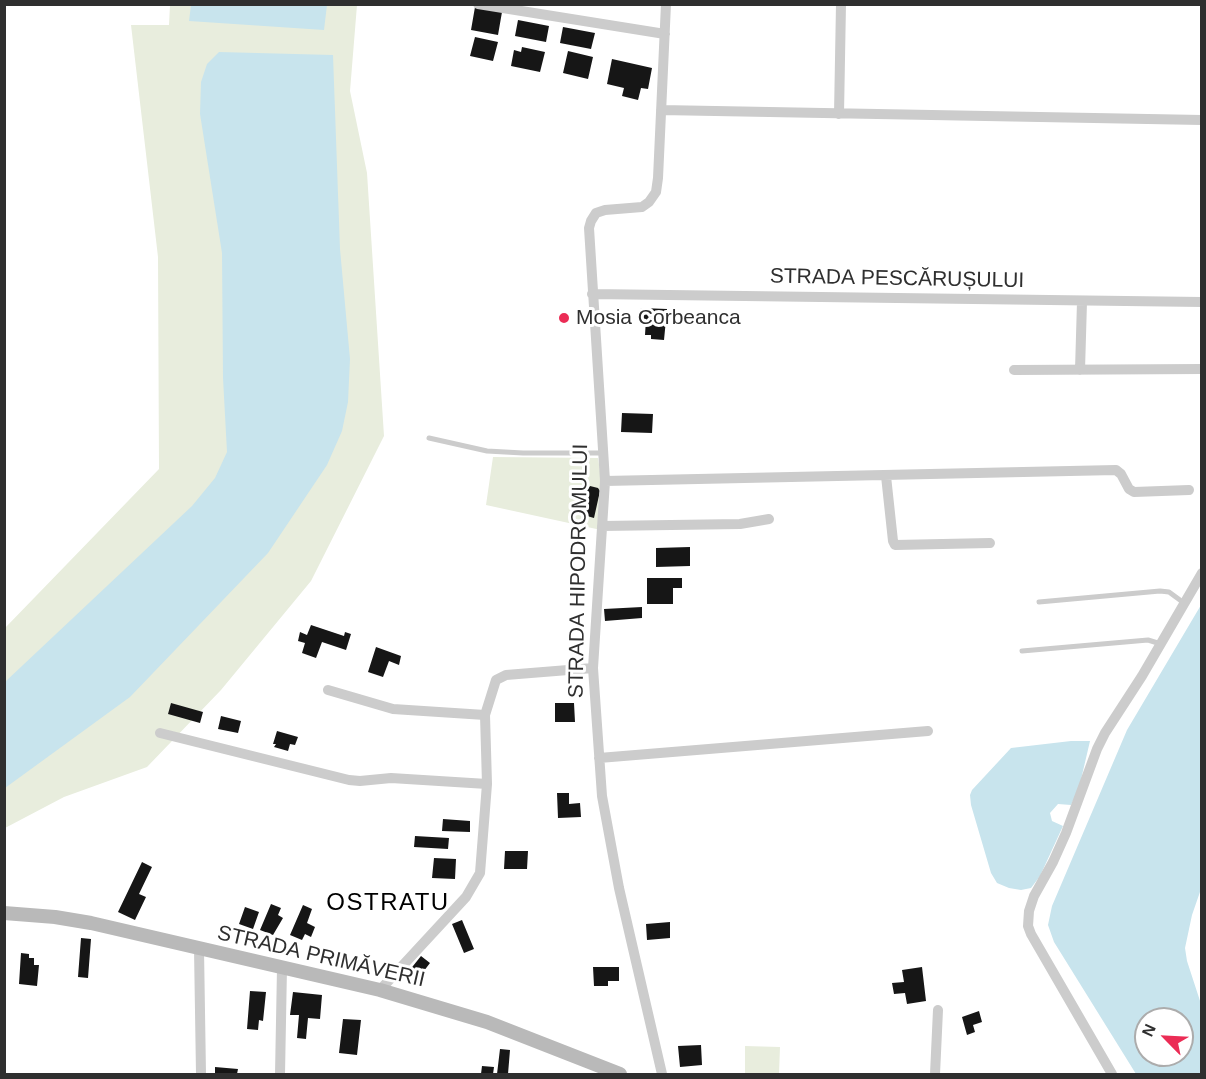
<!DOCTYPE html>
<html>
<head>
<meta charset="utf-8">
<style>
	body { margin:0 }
	#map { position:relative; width:1206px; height:1079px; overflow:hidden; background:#fff; font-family:Arial,sans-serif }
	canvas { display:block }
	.frame { position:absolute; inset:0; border:6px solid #2f2f2f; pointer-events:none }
	.north { position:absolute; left:1134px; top:1007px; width:60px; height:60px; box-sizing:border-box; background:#fff; border:2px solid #acacac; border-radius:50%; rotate:294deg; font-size:16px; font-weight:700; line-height:24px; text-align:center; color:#2f2f2f }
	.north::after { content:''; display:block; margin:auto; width:21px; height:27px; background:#eb2c55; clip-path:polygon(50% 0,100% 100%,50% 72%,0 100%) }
</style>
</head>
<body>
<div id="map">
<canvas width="1206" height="1079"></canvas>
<div class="frame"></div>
<div class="north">N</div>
</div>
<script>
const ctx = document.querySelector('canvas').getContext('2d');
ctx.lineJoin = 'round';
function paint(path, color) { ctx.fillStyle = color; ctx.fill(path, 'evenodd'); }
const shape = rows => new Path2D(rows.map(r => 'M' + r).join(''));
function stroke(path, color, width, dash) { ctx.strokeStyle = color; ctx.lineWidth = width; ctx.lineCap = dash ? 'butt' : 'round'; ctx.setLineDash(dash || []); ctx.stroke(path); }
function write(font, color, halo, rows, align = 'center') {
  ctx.font = font + ' Arial,sans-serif'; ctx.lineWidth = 6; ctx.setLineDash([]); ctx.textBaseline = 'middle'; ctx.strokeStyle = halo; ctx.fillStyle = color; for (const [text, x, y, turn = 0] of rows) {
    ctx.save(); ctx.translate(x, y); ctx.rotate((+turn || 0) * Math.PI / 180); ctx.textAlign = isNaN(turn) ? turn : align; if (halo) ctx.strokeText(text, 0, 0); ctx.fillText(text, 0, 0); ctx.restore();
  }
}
const green = shape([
	[170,5,357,5,350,91,367,173,384,436,311,581,221,690,147,767,64,797,5,828,5,628,159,469,158,257,131,25,169,25],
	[493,457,598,458,602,485,601,530,486,505],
	[745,1046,780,1047,779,1074,745,1074]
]);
const water = shape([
	[191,5,191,4,327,5,324,30,189,21],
	[219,52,333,55,340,249,350,359,348,402,342,431,327,465,268,553,130,697,5,788,5,682,192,506,215,478,227,452,223,378,222,253,200,114,201,82,207,64],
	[1201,605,1201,889,1192,915,1185,948,1187,961,1201,1004,1201,1074,1136,1074,1054,942,1048,925,1052,906,1127,730],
	[1146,1019,1182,1019,1182,1055,1146,1055],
	[1071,741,1090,741,1079,788,1071,805,1058,804,1050,813,1052,821,1063,826,1040,876,1031,888,1021,890,1009,888,997,883,991,873,971,805,970,795,972,790,1011,748]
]);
const building = shape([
	[475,7,502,12,498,35,471,30],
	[518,20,549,26,546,42,515,36],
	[563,27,595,33,591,49,560,43],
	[475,37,498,42,493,61,470,56],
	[522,47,545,52,540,72,511,66,514,50,521,52],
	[568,51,593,57,588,79,563,73],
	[612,59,652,68,648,89,641,88,638,100,622,96,624,88,607,84],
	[641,308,667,309,664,340,651,339,651,335,645,335,646,319,640,318],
	[622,413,653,414,652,433,621,432],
	[590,486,598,488,600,491,594,518,580,514,586,491],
	[690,547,690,566,656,567,656,548],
	[647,578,682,578,682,588,673,588,673,604,647,604],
	[642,607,642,618,605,621,604,609],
	[311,625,344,636,345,632,351,634,346,650,322,642,316,658,302,653,305,643,298,641,300,632,307,635],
	[376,647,401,656,399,665,389,661,383,677,368,672],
	[171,703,203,712,200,723,168,714],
	[555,703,574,703,575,722,555,722],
	[221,716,241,721,238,733,218,729],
	[277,731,298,737,295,745,290,744,288,751,274,747,276,744,273,744],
	[557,793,569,793,569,804,580,803,581,817,558,818],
	[443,819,470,821,470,832,442,831],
	[415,836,449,838,448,849,414,847],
	[505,851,528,851,527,869,504,869],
	[434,858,456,859,455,879,432,878],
	[142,862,152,867,139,894,146,897,135,920,118,912],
	[271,904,281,908,278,915,283,918,273,935,260,930],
	[303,905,312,909,307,923,315,927,311,937,305,934,302,940,290,935],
	[245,907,259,912,253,929,239,924],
	[462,920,474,949,464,953,452,924],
	[670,922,670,938,647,940,646,924],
	[81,938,91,939,88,978,78,977],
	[21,953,29,954,29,958,34,958,34,965,39,965,37,986,19,984],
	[421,956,430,963,414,984,405,976],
	[593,967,619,967,619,981,608,981,608,986,594,986],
	[922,967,926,1001,907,1004,905,993,894,994,892,983,904,982,902,970],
	[250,991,266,992,263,1021,259,1020,258,1030,247,1029],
	[293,992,322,995,320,1019,308,1018,306,1039,297,1038,299,1015,290,1015],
	[979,1011,982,1022,973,1025,975,1032,967,1035,962,1017],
	[343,1019,361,1020,357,1055,339,1053],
	[701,1045,702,1065,680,1067,678,1046],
	[500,1049,510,1050,508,1074,497,1074],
	[482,1066,494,1067,493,1074,481,1074],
	[215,1067,238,1069,237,1074,215,1074]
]);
const service = shape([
	[429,438,487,451,523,453,602,453],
	[1039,602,1160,591,1169,592,1184,603],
	[1022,651,1148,640,1161,644]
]);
const minor = shape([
	[478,4,665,34],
	[661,110,1202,120],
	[839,114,841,4],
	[592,294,1202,302],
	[1014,370,1202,369],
	[1080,370,1082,302],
	[886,476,893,541,895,545,990,543],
	[605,481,1116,470,1121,474,1129,489,1134,492,1189,490],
	[602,526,740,524,769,519],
	[328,690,393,709,485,715],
	[160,733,349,780,360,781,391,778,487,784],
	[599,758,928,731],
	[199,949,201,1074],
	[380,990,466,897,480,873,487,784,485,715,496,680,506,675,593,668],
	[280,1074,282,968],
	[662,1074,619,888,602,796,593,668,605,481,589,228,591,221,596,213,605,210,642,207,649,202,656,192,658,178,666,4],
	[935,1074,938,1010],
	[1112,1074,1031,934,1028,926,1029,911,1034,896,1053,862,1066,833,1097,749,1105,733,1142,676,1202,573]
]);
const secondary = shape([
	[4,913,55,917,91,923,380,990,487,1022,620,1074]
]);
const markers = [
	[564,318,6,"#eb2c55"]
];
const streetNames = [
	["STRADA PESCĂRUȘULUI",897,279,1],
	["STRADA HIPODROMULUI",579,571,-89],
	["STRADA PRIMĂVERII",321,957,13]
];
const poiNames = [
	["Mosia Corbeanca",576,318]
];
const quarterNames = [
	["OSTRATU",388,903]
];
paint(green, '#e8eddd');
paint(water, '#c8e4ed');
paint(building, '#161616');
stroke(service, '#ccc', 5);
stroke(minor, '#ccc', 10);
stroke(secondary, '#b9b9b9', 14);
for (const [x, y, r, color] of markers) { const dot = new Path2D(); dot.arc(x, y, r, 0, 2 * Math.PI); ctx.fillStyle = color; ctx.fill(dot); stroke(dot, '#fff', 2); }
write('21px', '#2f2f2f', '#fff', streetNames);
write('21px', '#2f2f2f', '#fff', poiNames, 'left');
ctx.letterSpacing = '1.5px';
write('24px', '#000', '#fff', quarterNames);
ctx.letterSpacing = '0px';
</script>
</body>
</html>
